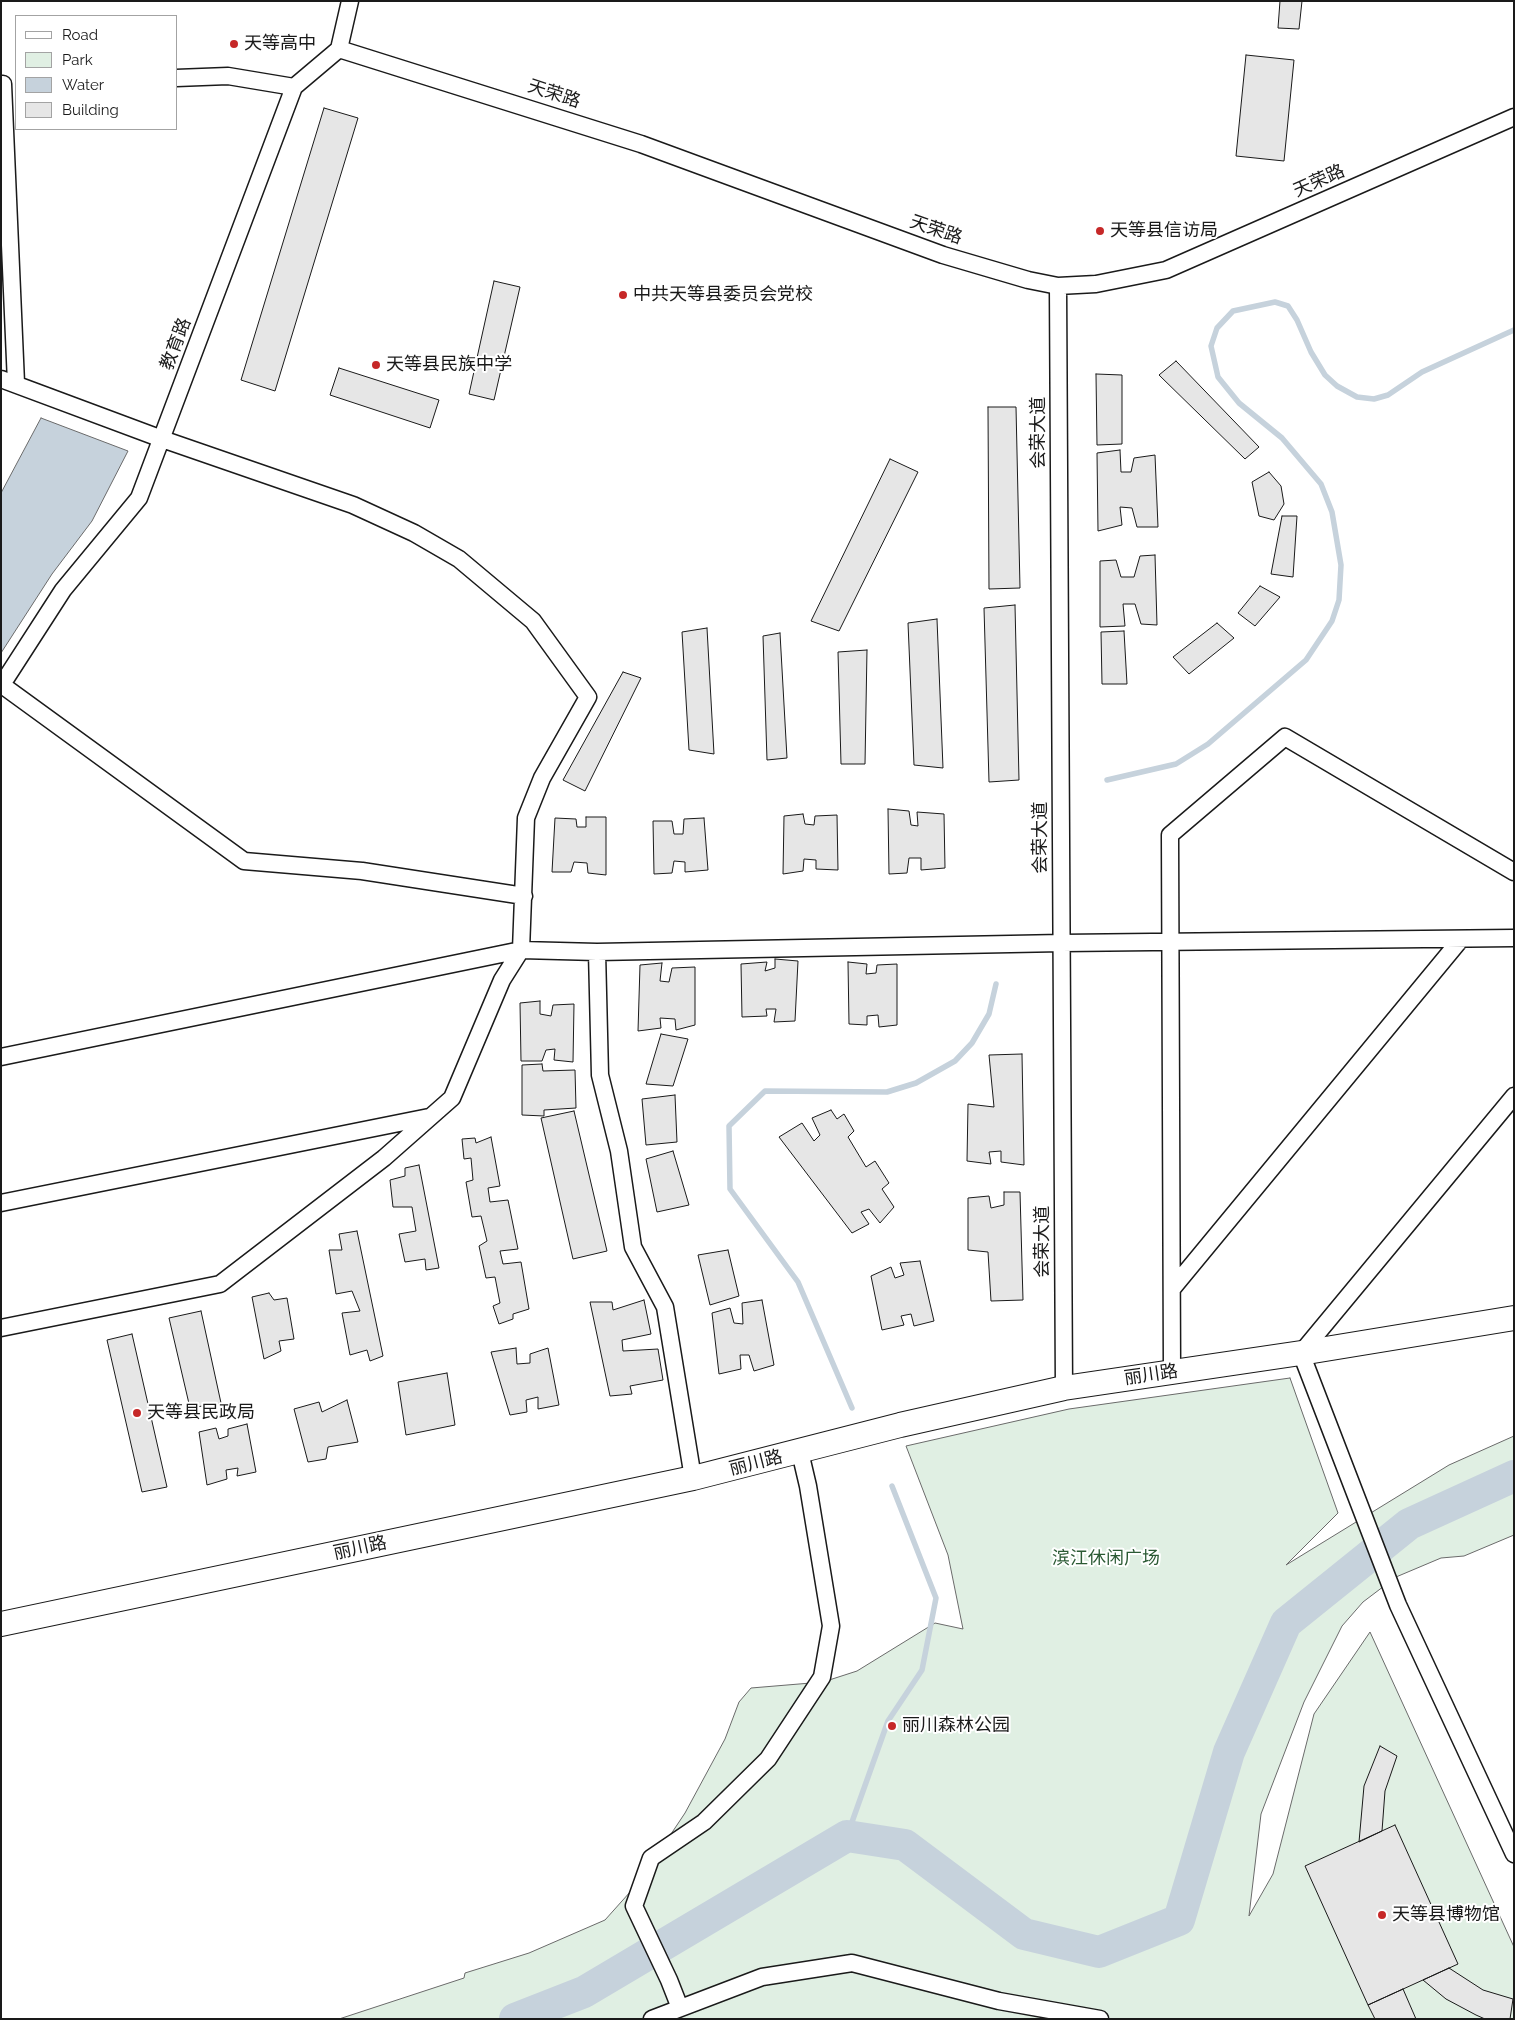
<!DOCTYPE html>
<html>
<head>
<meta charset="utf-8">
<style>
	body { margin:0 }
	#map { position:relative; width:1515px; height:2020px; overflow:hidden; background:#fff; font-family:Raleway,sans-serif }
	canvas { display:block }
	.frame { position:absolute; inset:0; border:2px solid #1a1a1a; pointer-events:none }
	.legend { position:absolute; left:15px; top:15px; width:162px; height:115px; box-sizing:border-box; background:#fff; border:1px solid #a3a3a3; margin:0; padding:6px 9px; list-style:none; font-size:15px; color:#1a1a1a }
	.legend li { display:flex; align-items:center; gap:10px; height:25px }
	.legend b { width:25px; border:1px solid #a3a3a3 }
</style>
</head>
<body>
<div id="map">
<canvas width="1515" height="2020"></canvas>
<div class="frame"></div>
<ul class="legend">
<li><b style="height:6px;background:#fff"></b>Road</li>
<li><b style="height:14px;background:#e0efe3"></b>Park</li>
<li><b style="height:14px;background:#c6d2dc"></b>Water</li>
<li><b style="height:14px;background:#e6e6e6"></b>Building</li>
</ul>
</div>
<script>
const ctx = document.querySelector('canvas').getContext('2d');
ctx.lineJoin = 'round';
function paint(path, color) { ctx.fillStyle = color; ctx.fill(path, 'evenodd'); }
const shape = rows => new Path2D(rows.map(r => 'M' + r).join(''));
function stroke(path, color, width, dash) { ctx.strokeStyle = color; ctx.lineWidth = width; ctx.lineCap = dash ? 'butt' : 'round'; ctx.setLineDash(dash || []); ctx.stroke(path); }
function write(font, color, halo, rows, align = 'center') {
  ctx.font = font + ' Raleway,"Noto Sans SC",sans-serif'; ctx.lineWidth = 4; ctx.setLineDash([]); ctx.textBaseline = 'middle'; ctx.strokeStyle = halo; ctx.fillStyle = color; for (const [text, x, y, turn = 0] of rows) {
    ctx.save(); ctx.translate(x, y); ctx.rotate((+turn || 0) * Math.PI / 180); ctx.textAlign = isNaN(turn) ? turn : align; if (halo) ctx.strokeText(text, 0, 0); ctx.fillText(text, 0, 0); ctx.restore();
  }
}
const green = shape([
	[1290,1378,1338,1513,1286,1565,1449,1465,1514,1436,1514,1535,1464,1556,1441,1558,1396,1577,1363,1602,1342,1626,1304,1702,1261,1814,1249,1916,1273,1874,1314,1714,1370,1632,1514,1947,1514,2019,339,2019,464,1978,465,1973,529,1953,605,1920,639,1882,685,1813,725,1739,739,1702,751,1688,823,1682,857,1671,935,1623,963,1629,948,1555,906,1446,1069,1409,1290,1378]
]);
const water = shape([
	[41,418,128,451,92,521,52,574,1,653,1,493,41,418]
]);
const stream = shape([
	[1107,780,1176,764,1208,744,1306,660,1332,621,1339,600,1341,565,1332,512,1321,484,1282,438,1239,403,1218,377,1211,346,1217,328,1233,311,1275,302,1288,306,1297,320,1311,352,1325,375,1337,386,1357,397,1374,399,1388,395,1422,372,1514,330],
	[852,1408,798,1282,730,1189,729,1126,765,1091,887,1092,916,1083,955,1061,972,1043,989,1014,996,984],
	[847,1836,888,1721,922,1670,936,1598,892,1486]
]);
const river = shape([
	[515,2019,584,1992,847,1836,905,1845,1024,1934,1099,1952,1179,1920,1229,1752,1286,1623,1409,1524,1514,1476]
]);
const building = shape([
	[1280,1,1302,1,1299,29,1278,28,1280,1],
	[1246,55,1294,60,1284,161,1236,156,1246,55],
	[324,108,358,118,275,391,241,380,324,108],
	[494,281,520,287,494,400,469,394,494,281],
	[1176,361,1259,447,1245,459,1159,375,1176,361],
	[339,368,439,400,430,428,330,395,339,368],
	[1096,374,1122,375,1122,444,1097,445,1096,374],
	[988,407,1016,407,1020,588,989,589,988,407],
	[1120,450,1121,472,1131,472,1134,458,1155,455,1158,527,1137,527,1132,508,1120,507,1122,525,1098,531,1097,453,1120,450],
	[890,459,918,472,839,631,811,621,890,459],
	[1269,472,1281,486,1284,504,1274,520,1259,516,1252,482,1269,472],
	[1282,516,1297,516,1293,577,1271,574,1282,516],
	[1155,555,1157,625,1141,624,1135,604,1123,604,1125,626,1100,627,1100,561,1116,560,1121,577,1134,577,1140,556,1155,555],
	[1260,586,1280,597,1255,626,1238,613,1260,586],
	[1015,605,1019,780,989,782,984,608,1015,605],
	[937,619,943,768,914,765,908,623,937,619],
	[1217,623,1234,638,1189,674,1173,657,1217,623],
	[707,628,714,754,689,750,682,632,707,628],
	[1124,631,1127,684,1102,684,1101,632,1124,631],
	[780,633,787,758,767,760,763,636,780,633],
	[867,650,865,764,841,764,838,652,867,650],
	[623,672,641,678,585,791,563,780,623,672],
	[888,809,909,811,911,825,918,826,917,812,944,814,945,868,921,870,921,858,909,858,907,873,889,874,888,809],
	[803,814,805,824,814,825,815,816,837,815,838,870,816,869,816,860,804,859,803,871,783,874,784,816,803,814],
	[586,817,606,817,606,875,588,873,587,863,574,862,571,872,552,872,555,818,576,819,577,827,586,827,586,817],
	[704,818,708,870,685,872,685,862,674,861,672,873,654,874,653,821,672,821,674,834,683,834,684,819,704,818],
	[775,959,798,961,795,1021,774,1022,776,1009,766,1009,767,1016,742,1017,741,964,767,962,765,971,775,968,775,959],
	[848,962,867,964,866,974,876,973,877,965,897,964,897,1025,879,1027,878,1015,867,1016,867,1025,849,1024,848,962],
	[662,963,660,981,669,982,672,968,695,967,695,1025,676,1030,675,1019,660,1018,661,1028,638,1031,640,965,662,963],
	[540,1001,540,1014,551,1016,553,1005,574,1004,573,1062,554,1060,555,1049,546,1050,542,1061,521,1061,520,1003,540,1001],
	[661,1034,688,1039,673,1086,646,1084,661,1034],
	[1022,1054,1024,1165,1001,1162,1001,1151,989,1152,991,1164,967,1161,968,1104,994,1107,989,1055,1022,1054],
	[542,1064,543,1071,575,1070,576,1108,544,1110,544,1116,522,1115,522,1065,542,1064],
	[675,1095,677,1142,646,1145,642,1099,675,1095],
	[831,1110,837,1119,844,1114,854,1131,848,1137,866,1167,875,1161,889,1183,882,1189,894,1207,880,1223,869,1209,861,1212,869,1224,852,1233,779,1137,802,1123,814,1141,820,1135,812,1118,831,1110],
	[574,1111,607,1251,573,1259,541,1118,574,1111],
	[491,1137,500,1186,488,1188,490,1202,508,1200,518,1249,500,1251,503,1264,521,1262,529,1309,513,1314,513,1319,499,1324,493,1306,500,1303,495,1277,486,1278,479,1246,487,1241,481,1216,472,1217,466,1182,473,1180,471,1158,464,1159,462,1139,475,1138,476,1143,491,1137],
	[673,1151,689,1205,657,1212,646,1159,673,1151],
	[419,1165,439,1268,426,1270,425,1259,405,1262,399,1234,416,1231,412,1207,393,1207,390,1180,405,1176,405,1168,419,1165],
	[1004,1192,1020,1192,1023,1300,991,1301,988,1252,968,1250,968,1198,989,1196,991,1208,1004,1205,1004,1192],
	[357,1231,383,1356,370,1361,367,1350,350,1355,342,1313,360,1311,352,1291,336,1294,329,1250,342,1250,339,1234,357,1231],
	[728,1250,739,1296,710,1305,698,1255,728,1250],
	[920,1261,934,1321,914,1326,911,1314,901,1316,904,1325,882,1330,871,1276,891,1267,895,1278,904,1275,900,1263,920,1261],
	[269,1293,274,1300,287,1298,294,1339,279,1341,281,1351,264,1359,252,1297,269,1293],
	[644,1300,651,1334,622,1340,623,1351,658,1349,663,1380,630,1386,632,1394,610,1396,590,1302,612,1302,613,1310,644,1300],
	[762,1300,774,1365,754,1371,749,1355,740,1355,741,1369,719,1374,712,1313,730,1308,734,1323,743,1324,742,1303,762,1300],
	[201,1311,221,1403,190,1408,169,1318,201,1311],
	[132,1334,167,1487,142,1492,107,1340,132,1334],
	[516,1348,517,1364,530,1363,530,1354,548,1348,559,1405,538,1409,538,1397,526,1400,527,1412,510,1415,491,1352,516,1348],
	[447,1373,455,1425,406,1435,398,1382,447,1373],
	[347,1400,358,1442,328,1447,326,1459,308,1462,294,1409,319,1402,322,1412,347,1400],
	[247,1424,256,1472,237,1476,238,1468,226,1470,227,1479,207,1485,199,1432,216,1428,219,1439,228,1436,228,1429,247,1424],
	[1380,1746,1397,1756,1385,1791,1382,1831,1359,1842,1364,1786,1380,1746],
	[1395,1825,1458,1964,1368,2005,1305,1866,1395,1825],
	[1449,1968,1483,1990,1513,1999,1510,2019,1485,2019,1476,2015,1446,1999,1423,1980,1449,1968],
	[1403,1989,1416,2019,1375,2019,1368,2005,1403,1989]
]);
const minor = shape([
	[339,49,641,144,943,255,1028,280,1058,286,1096,284,1166,270,1514,117],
	[176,78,228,76,294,87],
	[3,84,16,383],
	[1058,286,1064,1388],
	[1,379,162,439,353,505,414,533,459,559,533,621,588,697,542,778,526,818,521,950,502,980,452,1098,384,1158,220,1284,1,1328],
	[2,685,244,861,362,871,524,896],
	[1,686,63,590,139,498,294,87,339,49,350,1],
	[597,952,600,1075,619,1151,633,1247,665,1307,693,1478],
	[1,1057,521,950,597,952,1062,943,1514,938],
	[1514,1096,1301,1353,1398,1605,1514,1854],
	[1,1203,429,1117],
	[1172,1289,1461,939],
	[1172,1372,1170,835,1285,737,1514,872],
	[680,2008,669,1980,634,1906,651,1858,704,1822,768,1759,822,1677,831,1626,808,1486,800,1452],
	[652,2019,762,1977,852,1963,999,2001,1100,2019]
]);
const secondary = shape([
	[1,1624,693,1478,900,1425,1064,1388,1301,1353,1514,1318]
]);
const markers = [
	[234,44,5,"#c62828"],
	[1100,231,5,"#c62828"],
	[623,295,5,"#c62828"],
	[376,365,5,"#c62828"],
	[137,1413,5,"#c62828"],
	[892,1726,5,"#c62828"],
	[1382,1915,5,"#c62828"]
];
const poiNames = [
	["天等高中",244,44],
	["天等县信访局",1110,231],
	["中共天等县委员会党校",633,295],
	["天等县民族中学",386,365],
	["天等县民政局",147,1413],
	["丽川森林公园",902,1726],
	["天等县博物馆",1392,1915]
];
const streetNames = [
	["天荣路",554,94,18],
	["天荣路",1319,181,-24],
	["天荣路",936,230,19],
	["教育路",176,344,-69],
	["会荣大道",1039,433,-90],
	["会荣大道",1041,838,-90],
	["会荣大道",1043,1242,-90],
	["丽川路",1151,1375,-8],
	["丽川路",756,1463,-14],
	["丽川路",360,1548,-12]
];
const parkNames = [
	["滨江休闲广场",1106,1559]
];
paint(green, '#e0efe3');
stroke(green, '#6a6a6a', 1);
paint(water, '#c6d2dc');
stroke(water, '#6a6a6a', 1);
stroke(stream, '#c6d2dc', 5.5);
stroke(river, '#c6d2dc', 32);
paint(building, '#e6e6e6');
stroke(building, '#1a1a1a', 1);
stroke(minor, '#1a1a1a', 19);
stroke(secondary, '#1a1a1a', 26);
stroke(minor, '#fff', 16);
stroke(secondary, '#fff', 24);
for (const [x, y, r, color] of markers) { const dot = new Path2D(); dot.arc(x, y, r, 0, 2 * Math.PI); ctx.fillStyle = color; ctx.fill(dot); stroke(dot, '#fff', 2); }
write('18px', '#1a1a1a', '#fff', poiNames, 'left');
write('18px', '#1a1a1a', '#fff', streetNames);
write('18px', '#2b5a34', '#fff', parkNames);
</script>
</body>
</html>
